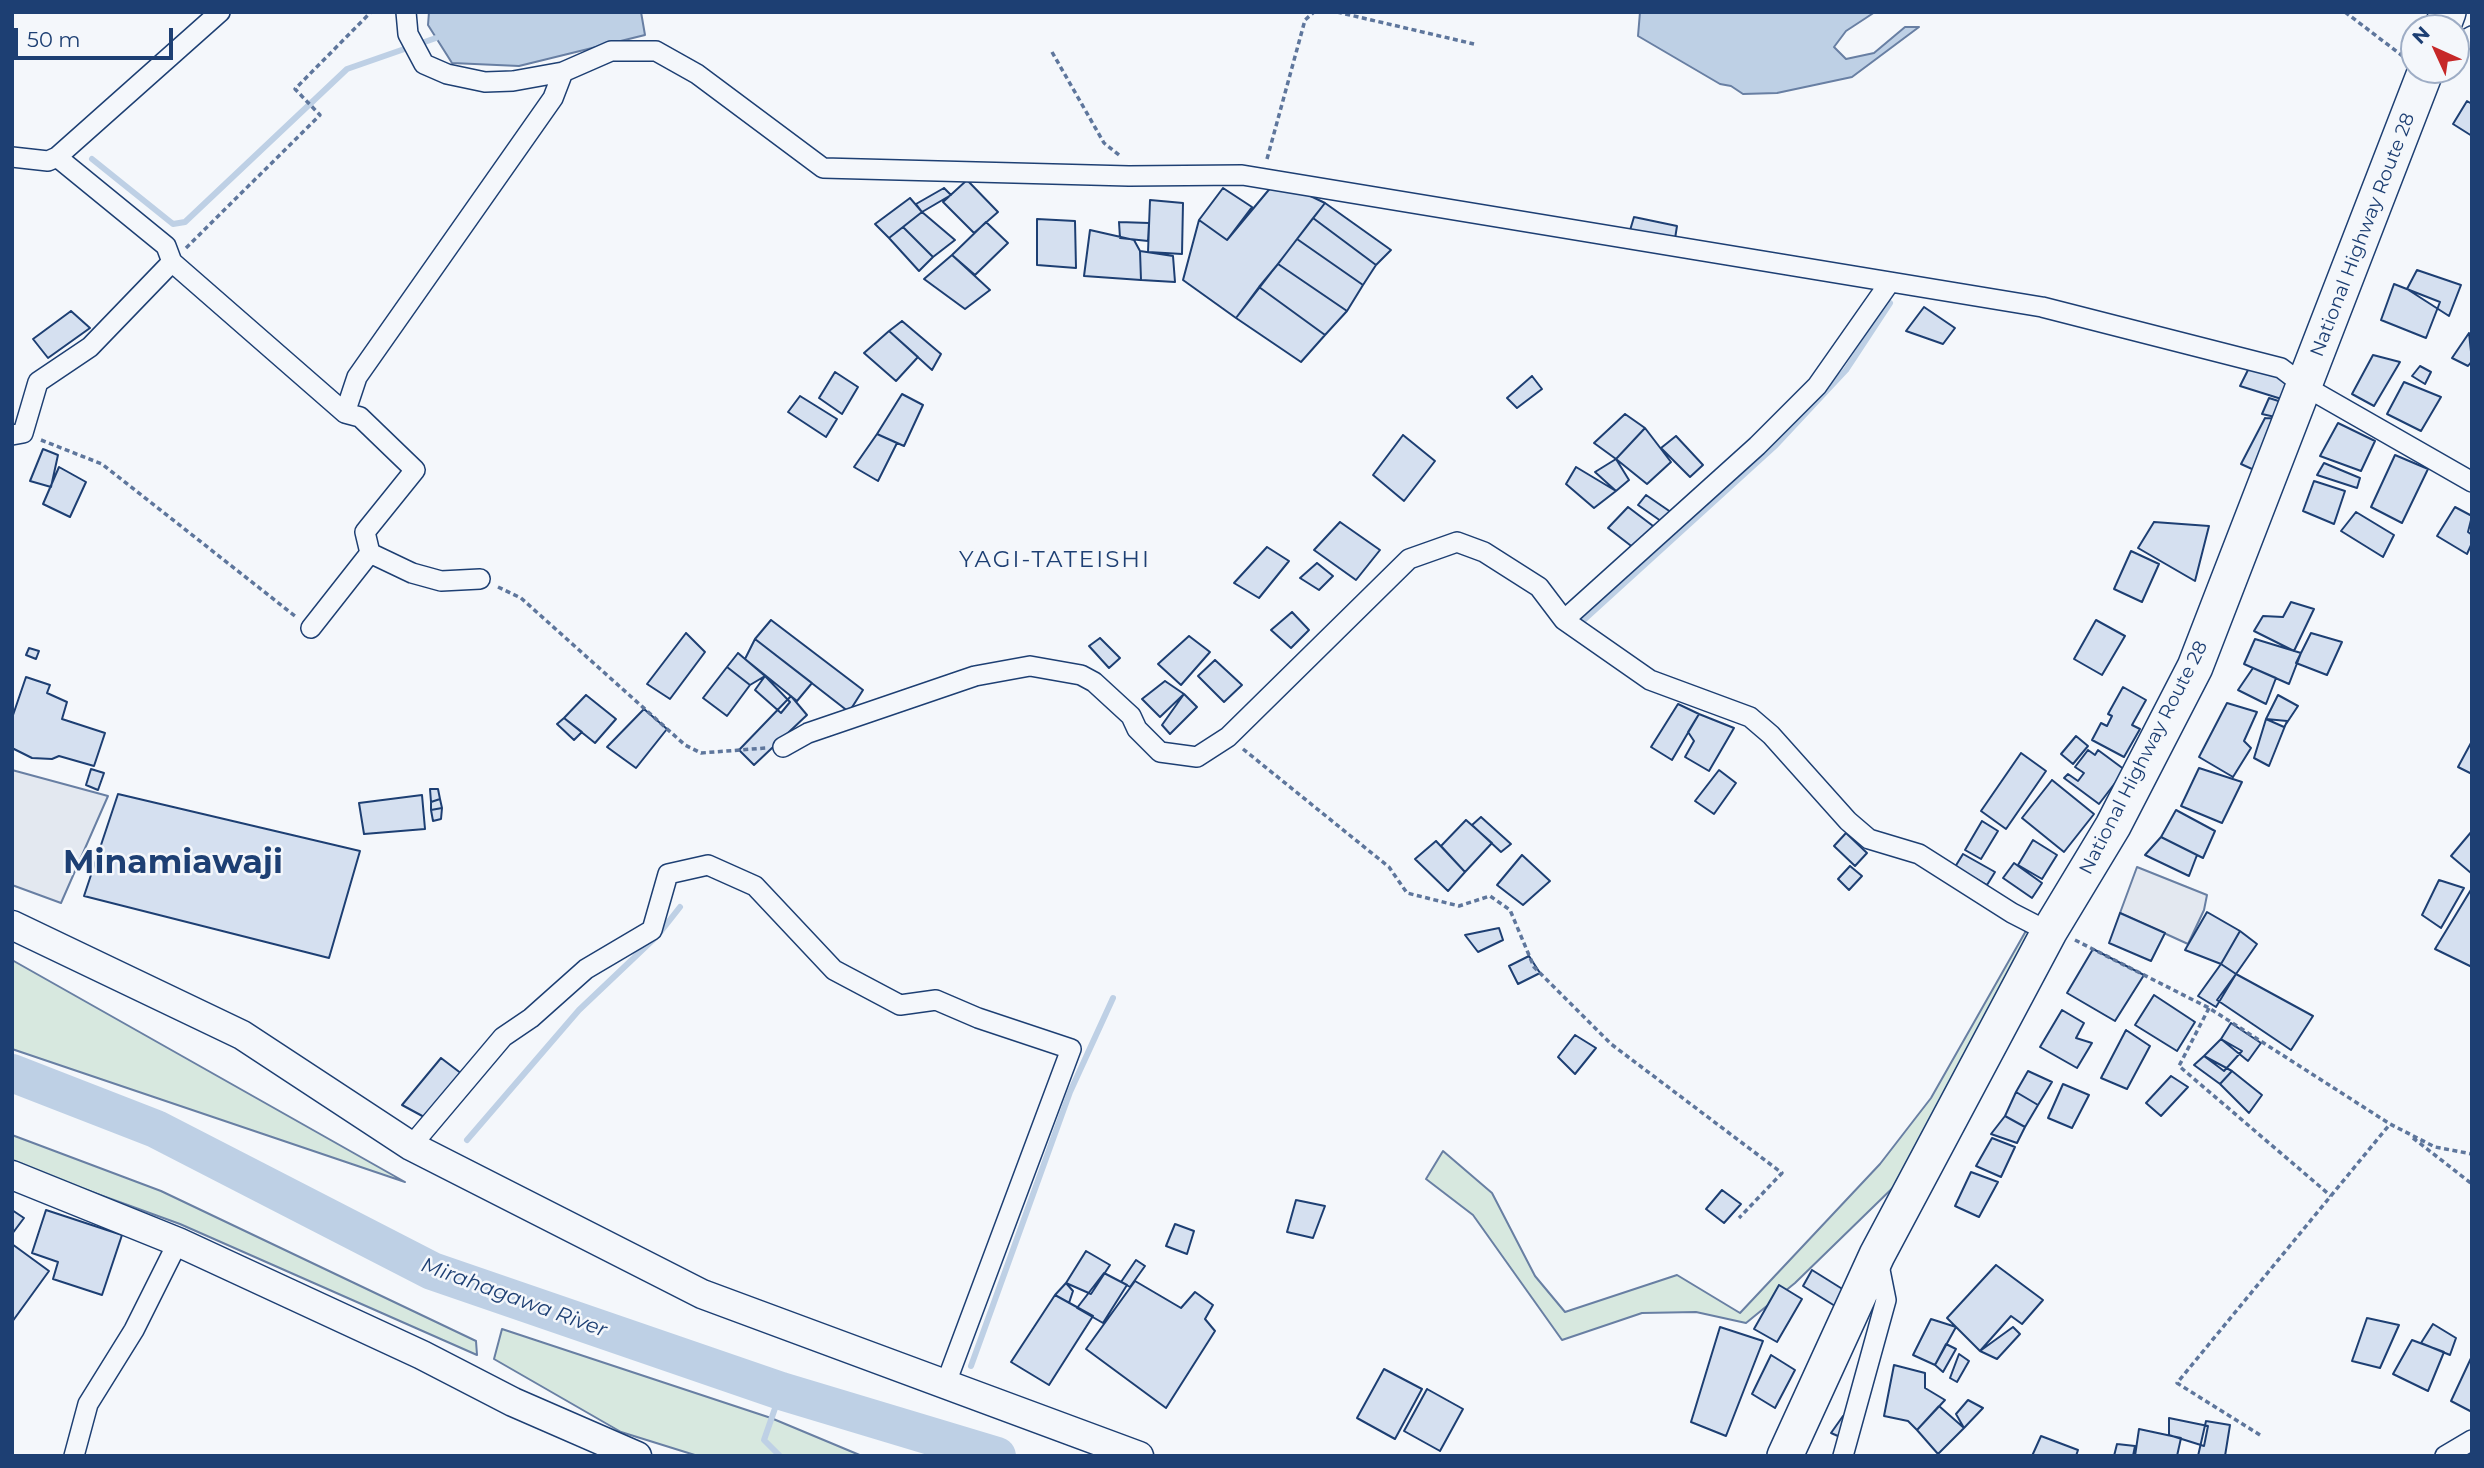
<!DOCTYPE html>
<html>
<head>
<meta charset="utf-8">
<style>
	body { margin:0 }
	#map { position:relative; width:2484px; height:1468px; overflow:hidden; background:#f4f7fb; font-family:Montserrat,sans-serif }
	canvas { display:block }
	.frame { position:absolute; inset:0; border:14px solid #1d3f73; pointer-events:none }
	.north { position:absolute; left:2400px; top:14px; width:70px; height:70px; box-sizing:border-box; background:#f4f7fb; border:2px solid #9eadc5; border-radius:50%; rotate:315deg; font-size:19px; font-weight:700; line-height:28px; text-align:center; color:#1d3f73 }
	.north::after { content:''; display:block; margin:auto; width:24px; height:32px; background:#c62828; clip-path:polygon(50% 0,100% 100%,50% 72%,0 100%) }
	.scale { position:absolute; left:14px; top:28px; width:159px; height:32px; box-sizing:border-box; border:4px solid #1d3f73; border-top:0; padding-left:9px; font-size:21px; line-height:24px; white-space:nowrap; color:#1d3f73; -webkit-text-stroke:5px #f4f7fb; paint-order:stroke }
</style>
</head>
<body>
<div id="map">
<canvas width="2484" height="1468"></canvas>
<div class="frame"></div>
<div class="north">N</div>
<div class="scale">50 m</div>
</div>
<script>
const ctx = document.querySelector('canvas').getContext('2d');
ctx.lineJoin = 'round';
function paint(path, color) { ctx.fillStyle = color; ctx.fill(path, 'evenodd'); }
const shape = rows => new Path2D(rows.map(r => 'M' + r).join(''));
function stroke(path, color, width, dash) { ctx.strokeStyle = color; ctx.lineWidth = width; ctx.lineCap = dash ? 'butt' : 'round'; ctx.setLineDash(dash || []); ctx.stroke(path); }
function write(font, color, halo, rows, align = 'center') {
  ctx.font = font + ' Montserrat,sans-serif'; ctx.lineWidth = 5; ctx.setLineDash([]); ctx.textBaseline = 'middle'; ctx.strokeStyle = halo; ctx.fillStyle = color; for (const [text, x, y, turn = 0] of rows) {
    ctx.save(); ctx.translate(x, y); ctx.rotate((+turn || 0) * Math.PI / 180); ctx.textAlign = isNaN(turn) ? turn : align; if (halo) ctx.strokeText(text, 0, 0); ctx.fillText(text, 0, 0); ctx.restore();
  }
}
const green = shape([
	[2027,929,2039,938,1908,1173,1795,1283,1746,1323,1696,1312,1642,1313,1562,1340,1473,1215,1426,1179,1443,1151,1492,1193,1535,1276,1565,1312,1677,1275,1740,1313,1880,1164,1931,1098,2027,929],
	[12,960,405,1182,12,1049,12,960],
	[12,1135,161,1191,476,1341,477,1355,180,1224,12,1163,12,1135],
	[502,1329,771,1418,862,1456,698,1456,621,1432,494,1359,502,1329]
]);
const parking = shape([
	[12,770,108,796,61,903,12,885,12,770],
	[2137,867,2207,895,2204,910,2188,944,2120,913,2137,867]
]);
const water = shape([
	[429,12,641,12,645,35,519,66,452,63,428,25,429,12],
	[1640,12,1875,12,1846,31,1834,47,1846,59,1874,53,1905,27,1919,27,1852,77,1777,93,1743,94,1731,86,1720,84,1638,36,1640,12]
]);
const stream = shape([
	[92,159,173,224,185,222,347,69,436,38],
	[1576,627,1776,445,1846,370,1890,303],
	[467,1140,579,1010,658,935,680,907],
	[971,1366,1070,1092,1113,998],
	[780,1456,764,1440,781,1391]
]);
const river = shape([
	[12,1073,156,1129,432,1271,781,1391,997,1456]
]);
const building = shape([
	[2467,101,2472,104,2472,136,2453,124,2467,101],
	[967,180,998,212,974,233,943,202,967,180],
	[1277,180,1325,203,1236,318,1183,280,1199,220,1227,240,1277,180],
	[944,188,951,195,922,212,916,204,944,188],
	[1223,188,1252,207,1227,240,1199,220,1223,188],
	[910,198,922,212,889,238,875,224,910,198],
	[1150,200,1183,203,1182,254,1148,252,1150,200],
	[1325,203,1391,250,1376,265,1313,218,1325,203],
	[922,212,955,240,933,257,903,227,922,212],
	[1634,217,1677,226,1674,245,1628,237,1634,217],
	[1313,218,1376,265,1363,285,1297,239,1313,218],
	[1037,219,1075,221,1076,268,1037,265,1037,219],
	[986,222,1008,243,975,275,952,255,986,222],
	[1119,222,1149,223,1148,241,1120,238,1119,222],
	[903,227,933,257,919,271,889,238,903,227],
	[1090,230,1134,240,1140,251,1141,280,1084,276,1090,230],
	[1297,239,1363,285,1347,311,1278,264,1297,239],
	[1140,251,1173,256,1175,282,1141,280,1140,251],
	[952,255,990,290,965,309,924,279,952,255],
	[1278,264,1347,311,1325,335,1259,287,1278,264],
	[2417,270,2461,285,2449,316,2407,289,2417,270],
	[2394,284,2440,302,2426,338,2381,320,2394,284],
	[1259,287,1325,335,1301,362,1236,318,1259,287],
	[1924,307,1955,328,1943,344,1906,331,1924,307],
	[71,311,90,328,48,358,33,339,71,311],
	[902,321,941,354,932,370,889,331,902,321],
	[889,331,918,357,896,381,864,353,889,331],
	[2469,333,2472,361,2468,366,2452,358,2469,333],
	[2373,355,2400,362,2374,406,2352,394,2373,355],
	[2250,366,2294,383,2291,402,2240,386,2250,366],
	[2420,366,2431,372,2425,384,2412,376,2420,366],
	[835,372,858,387,842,414,819,398,835,372],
	[1532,376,1542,389,1517,408,1507,398,1532,376],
	[2404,382,2441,397,2421,431,2387,414,2404,382],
	[902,394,923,405,904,446,877,434,902,394],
	[800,396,837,419,826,437,788,412,800,396],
	[2269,398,2288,404,2284,419,2262,414,2269,398],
	[1625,414,1645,428,1616,459,1594,443,1625,414],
	[2265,418,2284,419,2263,474,2241,464,2265,418],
	[2338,423,2375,441,2361,471,2320,456,2338,423],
	[1645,428,1671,462,1647,484,1616,459,1645,428],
	[877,434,897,443,878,481,854,467,877,434],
	[1403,435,1435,461,1404,501,1373,475,1403,435],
	[1676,436,1703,465,1690,477,1661,448,1676,436],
	[43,449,58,455,51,487,30,481,43,449],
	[2395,455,2428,469,2402,523,2371,507,2395,455],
	[1616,459,1629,480,1616,491,1595,472,1616,459],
	[2324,463,2360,478,2357,488,2317,475,2324,463],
	[59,467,86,482,70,517,43,504,59,467],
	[1576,467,1616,491,1594,508,1566,484,1576,467],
	[2314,481,2345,491,2334,524,2303,511,2314,481],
	[1646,495,1678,517,1668,526,1638,505,1646,495],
	[1628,507,1661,532,1639,552,1608,528,1628,507],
	[2455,507,2472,516,2468,532,2472,535,2472,543,2467,554,2437,536,2455,507],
	[2356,512,2394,535,2383,557,2341,531,2356,512],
	[1340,522,1380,550,1356,580,1314,550,1340,522],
	[2154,522,2209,526,2195,581,2138,548,2154,522],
	[1267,547,1289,561,1259,598,1234,583,1267,547],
	[2131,551,2159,564,2142,602,2114,589,2131,551],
	[1317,563,1333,576,1319,590,1300,578,1317,563],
	[2291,602,2314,609,2294,651,2254,631,2263,616,2283,617,2291,602],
	[1292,612,1309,630,1291,648,1271,630,1292,612],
	[771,620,863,690,849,712,755,639,771,620],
	[2096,620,2125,636,2102,675,2074,659,2096,620],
	[686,633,705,652,670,699,647,684,686,633],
	[2311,633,2342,642,2327,675,2296,663,2311,633],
	[1189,636,1210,652,1181,685,1158,664,1189,636],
	[1100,638,1120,658,1109,668,1089,646,1100,638],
	[755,639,812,683,797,701,745,659,755,639],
	[2255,639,2301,653,2289,684,2244,664,2255,639],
	[29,648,39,651,36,659,26,655,29,648],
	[738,653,745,659,765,676,750,685,727,667,738,653],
	[1215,660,1242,685,1224,702,1198,676,1215,660],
	[727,667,750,685,727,716,703,698,727,667],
	[2253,668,2276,678,2266,704,2238,690,2253,668],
	[765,676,790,702,781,713,755,690,765,676],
	[26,677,50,685,47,693,67,702,62,719,105,733,94,766,59,756,52,759,32,758,12,748,12,718,26,677],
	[1165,681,1184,694,1160,717,1142,699,1165,681],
	[2123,687,2146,700,2132,725,2140,729,2124,757,2092,740,2101,723,2107,726,2112,716,2108,714,2123,687],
	[1184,694,1197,707,1170,734,1162,725,1184,694],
	[586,695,616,719,595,743,564,718,586,695],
	[2278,695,2298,706,2284,727,2266,719,2278,695],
	[791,696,807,715,754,765,739,750,791,696],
	[2227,703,2257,712,2244,741,2251,748,2233,777,2199,757,2227,703],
	[1678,704,1699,714,1672,760,1651,747,1678,704],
	[644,709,667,729,636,768,607,747,644,709],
	[1699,714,1734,728,1709,771,1685,757,1694,741,1688,732,1699,714],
	[564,718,582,732,574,740,557,724,564,718],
	[2266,719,2287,721,2269,766,2254,758,2266,719],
	[2076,736,2088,746,2073,764,2061,754,2076,736],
	[2472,741,2472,774,2458,767,2472,741],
	[2088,750,2095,755,2098,750,2125,770,2099,804,2064,778,2068,774,2078,781,2084,773,2075,767,2088,750],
	[2021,753,2046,771,2006,829,1981,811,2021,753],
	[2199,768,2242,782,2222,823,2181,806,2199,768],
	[91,769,104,773,98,790,86,785,91,769],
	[1719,770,1736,783,1714,814,1695,801,1719,770],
	[2052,780,2094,814,2064,852,2022,818,2052,780],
	[430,789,438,789,440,799,431,802,430,789],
	[118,794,360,851,329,958,84,896,118,794],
	[422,795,425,829,364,834,359,803,422,795],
	[440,799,442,808,431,810,431,802,440,799],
	[442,808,441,819,433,821,431,810,442,808],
	[2176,810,2215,831,2203,858,2161,837,2176,810],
	[1481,817,1511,844,1501,852,1472,825,1481,817],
	[1466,820,1492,843,1465,872,1441,846,1466,820],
	[1982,821,1998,831,1981,859,1965,850,1982,821],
	[2472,831,2472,872,2471,873,2451,856,2472,831],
	[1846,833,1867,853,1855,866,1834,846,1846,833],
	[2161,837,2197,855,2189,876,2145,855,2161,837],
	[2033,840,2057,855,2042,879,2018,865,2033,840],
	[1436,841,1465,872,1448,891,1415,859,1436,841],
	[1963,854,1995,872,1987,885,1955,867,1963,854],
	[1522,855,1550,881,1523,905,1497,885,1522,855],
	[2014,863,2042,883,2032,898,2003,878,2014,863],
	[1850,866,1862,876,1849,890,1838,879,1850,866],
	[2439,880,2464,888,2441,928,2422,915,2439,880],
	[2472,888,2472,967,2435,949,2472,888],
	[2207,912,2240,931,2221,964,2185,950,2207,912],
	[2120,913,2165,933,2151,961,2109,943,2120,913],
	[1499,928,1503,940,1478,952,1465,935,1499,928],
	[2240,931,2257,944,2236,974,2221,964,2240,931],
	[2093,949,2144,975,2115,1021,2067,993,2093,949],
	[1529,956,1540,973,1518,984,1509,966,1529,956],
	[2221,964,2236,974,2216,1007,2198,996,2221,964],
	[2236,974,2313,1016,2291,1050,2217,1000,2236,974],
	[2154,995,2195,1022,2177,1051,2135,1025,2154,995],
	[2062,1010,2084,1023,2076,1038,2092,1043,2077,1068,2040,1047,2062,1010],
	[2231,1023,2261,1043,2248,1061,2221,1039,2231,1023],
	[2126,1030,2150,1046,2127,1089,2101,1078,2126,1030],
	[1575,1035,1596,1048,1575,1074,1558,1057,1575,1035],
	[2221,1039,2242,1051,2224,1071,2204,1056,2221,1039],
	[2204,1056,2232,1071,2220,1084,2194,1065,2204,1056],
	[441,1058,462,1074,426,1118,402,1105,441,1058],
	[2028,1071,2052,1082,2038,1105,2016,1092,2028,1071],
	[2232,1071,2262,1095,2249,1113,2220,1084,2232,1071],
	[2171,1076,2188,1087,2161,1116,2146,1103,2171,1076],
	[2063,1084,2089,1095,2072,1128,2048,1118,2063,1084],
	[2016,1092,2038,1105,2025,1127,2005,1116,2016,1092],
	[2005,1116,2025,1127,2017,1143,1991,1134,2005,1116],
	[1992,1138,2015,1147,2001,1177,1976,1166,1992,1138],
	[1971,1172,1998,1182,1979,1217,1955,1206,1971,1172],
	[1722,1190,1741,1204,1724,1223,1706,1209,1722,1190],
	[1296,1200,1325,1206,1313,1238,1287,1232,1296,1200],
	[12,1210,24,1218,12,1234,12,1210],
	[46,1210,122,1235,102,1295,53,1279,58,1262,32,1253,46,1210],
	[1175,1224,1194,1231,1187,1254,1166,1246,1175,1224],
	[12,1244,49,1271,12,1322,12,1244],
	[1086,1251,1110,1265,1091,1294,1066,1283,1086,1251],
	[1136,1260,1145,1266,1130,1287,1121,1282,1136,1260],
	[1996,1265,2043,1300,2022,1324,2011,1316,1980,1351,1947,1318,1996,1265],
	[1812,1270,1844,1290,1835,1306,1803,1286,1812,1270],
	[1104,1273,1127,1285,1103,1323,1077,1308,1104,1273],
	[1135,1281,1181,1308,1195,1292,1213,1305,1205,1319,1215,1331,1166,1408,1086,1349,1135,1281],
	[1066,1283,1073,1291,1069,1303,1055,1295,1066,1283],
	[1779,1285,1802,1299,1777,1342,1754,1329,1779,1285],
	[1055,1295,1093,1316,1049,1385,1011,1362,1055,1295],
	[2367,1318,2399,1325,2380,1368,2352,1361,2367,1318],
	[1931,1319,1956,1327,1935,1365,1913,1355,1931,1319],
	[2433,1324,2456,1338,2450,1355,2421,1343,2433,1324],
	[1720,1327,1763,1341,1726,1436,1691,1422,1720,1327],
	[2013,1327,2020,1334,1997,1359,1980,1351,2013,1327],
	[2412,1340,2444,1352,2428,1391,2393,1374,2412,1340],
	[1946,1344,1956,1349,1943,1372,1935,1365,1946,1344],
	[1959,1354,1969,1361,1957,1382,1950,1378,1959,1354],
	[1771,1355,1795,1370,1775,1408,1752,1394,1771,1355],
	[2472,1356,2472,1412,2451,1401,2472,1356],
	[1894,1365,1925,1373,1925,1388,1945,1400,1917,1430,1908,1421,1884,1416,1894,1365],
	[1384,1369,1422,1389,1395,1439,1357,1418,1384,1369],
	[1427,1389,1463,1409,1440,1451,1404,1431,1427,1389],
	[1968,1400,1983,1408,1964,1428,1956,1414,1968,1400],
	[1939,1406,1964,1428,1938,1454,1917,1430,1939,1406],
	[1843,1416,1852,1419,1847,1440,1831,1433,1843,1416],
	[2169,1418,2208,1426,2204,1446,2169,1435,2169,1418],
	[2206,1421,2230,1425,2225,1456,2198,1456,2206,1421],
	[2139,1429,2181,1438,2177,1456,2135,1456,2139,1429],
	[2041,1436,2078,1450,2076,1456,2032,1456,2041,1436],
	[2117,1444,2135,1446,2133,1456,2114,1456,2117,1444]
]);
const path = shape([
	[1337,12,1474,44],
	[2345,12,2404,57],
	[1052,52,1104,143,1119,155],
	[1267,159,1305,20,1314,12],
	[186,248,320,115,295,89,371,12],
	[41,440,102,464,295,616],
	[498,587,521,598,685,745,701,753,766,748],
	[1243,749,1389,867,1407,893,1459,906,1490,896,1510,910,1534,967,1611,1044,1782,1173,1739,1218],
	[2075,940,2209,1008,2390,1124,2435,1147,2472,1154],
	[2209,1008,2179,1066,2331,1196],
	[2413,1138,2472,1184],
	[2260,1435,2177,1383,2390,1124]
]);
const street = shape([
	[406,12,408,34,424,64,447,74,485,82,513,81,563,72,611,51,656,51,697,74,823,168,1129,176,1242,175,2042,307,2281,368,2306,387,2472,482],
	[2456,45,2472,36],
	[12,157,48,161,57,157,166,246,172,262,345,413],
	[57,157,220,12],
	[12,435,23,433,38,382,90,347,172,262],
	[370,553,412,573,441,581,480,579],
	[1564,620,1757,446,1817,386,1890,282],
	[311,628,370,553,365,532,415,470,360,417,345,413,357,377,553,98,563,72],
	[783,747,808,733,975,676,1030,666,1081,675,1094,682,1131,716,1137,729,1160,752,1197,757,1228,737,1409,559,1457,542,1484,552,1539,587,1564,620,1650,680,1750,717,1771,735,1848,821,1869,839,1919,854,2012,913,2049,932],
	[411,1146,503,1037,531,1018,586,969,652,930,668,874,708,865,755,886,834,970,900,1005,936,1000,978,1018,1071,1049,946,1383],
	[74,1456,88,1404,134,1330,178,1242],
	[1843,1456,1886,1300,1878,1260],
	[2445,1456,2472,1440]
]);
const secondary = shape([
	[12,925,242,1035,411,1146,702,1294,1139,1456],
	[12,1175,178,1242,422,1355,513,1402,637,1456]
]);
const highway = shape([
	[2442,28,2448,12],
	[1785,1456,1877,1255,2049,932,2113,826,2195,667,2426,70]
]);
const streetNames = [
	["National Highway Route 28",2363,235,-69],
	["National Highway Route 28",2144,758,-63]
];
const waterNames = [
	["Mirahagawa River",514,1298,20]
];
const quarterNames = [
	["YAGI-TATEISHI",1055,560]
];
const townNames = [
	["Minamiawaji",173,863]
];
paint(green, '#d7e8df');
stroke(green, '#687fa3', 2);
paint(parking, '#e3e8f0');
stroke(parking, '#687fa3', 2);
paint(water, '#bed0e5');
stroke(water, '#687fa3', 2);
stroke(stream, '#bed0e5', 6);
stroke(river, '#bed0e5', 38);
paint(building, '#d5e0f0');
stroke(building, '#1d3f73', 2);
stroke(street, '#1d3f73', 22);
stroke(secondary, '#1d3f73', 31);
stroke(highway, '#1d3f73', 38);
stroke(path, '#5e769c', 3.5, [5, 3.5]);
stroke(street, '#f4f7fb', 19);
stroke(secondary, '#f4f7fb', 28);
stroke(highway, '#f4f7fb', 35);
write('19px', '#1d3f73', '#f4f7fb', streetNames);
write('italic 21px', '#1d3f73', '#f4f7fb', waterNames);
ctx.letterSpacing = '2px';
write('23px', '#1d3f73', '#f4f7fb', quarterNames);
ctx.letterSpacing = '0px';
write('bold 33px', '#1d3f73', '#f4f7fb', townNames);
</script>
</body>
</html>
